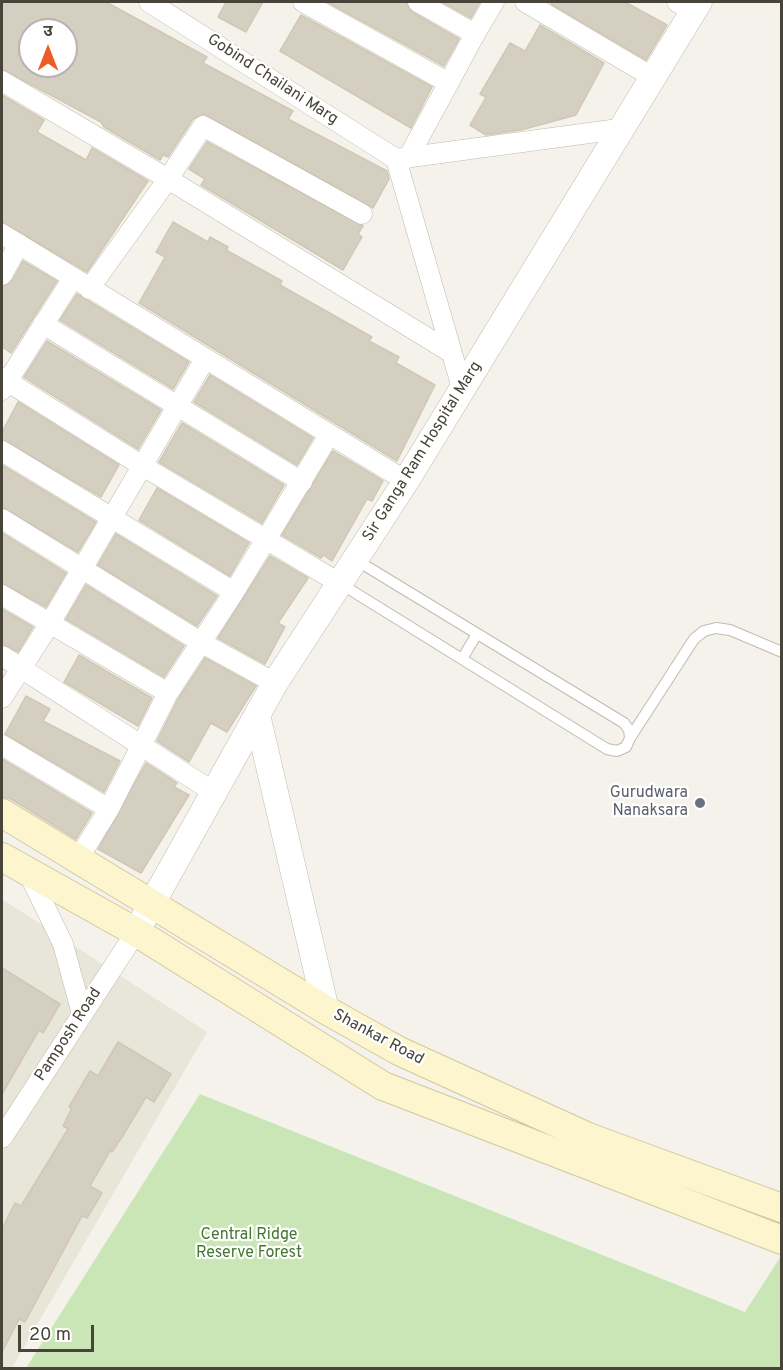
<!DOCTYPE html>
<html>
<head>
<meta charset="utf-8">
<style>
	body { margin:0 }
	#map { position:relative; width:783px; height:1370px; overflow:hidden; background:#f4f2eb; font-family:Overpass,"Noto Sans Devanagari",sans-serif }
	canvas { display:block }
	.frame { position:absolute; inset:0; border:3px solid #484439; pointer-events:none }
	.north { position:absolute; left:18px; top:18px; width:60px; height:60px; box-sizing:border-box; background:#fff; border:2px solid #b6b4b0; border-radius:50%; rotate:0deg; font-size:16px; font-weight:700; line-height:24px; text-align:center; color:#484439 }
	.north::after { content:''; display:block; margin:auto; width:21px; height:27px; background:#ed5b29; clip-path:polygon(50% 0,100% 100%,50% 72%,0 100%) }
	.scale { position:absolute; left:18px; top:1325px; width:76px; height:27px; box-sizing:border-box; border:3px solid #484439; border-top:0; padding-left:8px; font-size:18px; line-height:21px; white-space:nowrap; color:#484439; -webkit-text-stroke:4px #fff; paint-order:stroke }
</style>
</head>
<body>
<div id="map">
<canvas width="783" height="1370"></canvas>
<div class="frame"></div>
<div class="north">उ</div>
<div class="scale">20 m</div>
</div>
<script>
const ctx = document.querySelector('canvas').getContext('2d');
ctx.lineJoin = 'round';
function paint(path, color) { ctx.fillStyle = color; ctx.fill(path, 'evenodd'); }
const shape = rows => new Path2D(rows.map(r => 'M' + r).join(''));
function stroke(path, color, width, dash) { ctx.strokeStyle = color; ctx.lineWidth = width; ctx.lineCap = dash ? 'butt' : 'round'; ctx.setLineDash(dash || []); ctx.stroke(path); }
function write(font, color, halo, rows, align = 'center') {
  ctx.font = font + ' Overpass,sans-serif'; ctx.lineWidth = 4.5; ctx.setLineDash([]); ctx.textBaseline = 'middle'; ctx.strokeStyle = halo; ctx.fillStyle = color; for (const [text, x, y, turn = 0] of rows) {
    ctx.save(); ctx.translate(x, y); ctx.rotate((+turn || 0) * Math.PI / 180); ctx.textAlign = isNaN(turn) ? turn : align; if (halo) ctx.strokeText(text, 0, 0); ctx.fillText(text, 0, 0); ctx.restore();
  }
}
const residential = shape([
	[2,899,207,1032,12,1368,2,1368]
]);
const green = shape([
	[200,1094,745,1312,781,1256,781,1368,26,1368]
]);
const building = shape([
	[2,2,106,2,207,57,203,63,293,111,288,119,387,171,389,179,373,208,204,114,193,119,168,157,163,155,160,160,104,127,101,122,2,69,2,2],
	[30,30,66,30,66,66,30,66,30,30],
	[226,2,263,2,246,32,218,17,226,2],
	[327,2,406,2,412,12,459,39,444,66,327,2],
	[442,2,480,2,471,18,442,2],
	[553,2,625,2,667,25,646,60,551,4,553,2],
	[301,15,432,87,411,128,280,51,301,15],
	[540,25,604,63,576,115,521,130,486,135,470,125,486,97,480,94,510,43,525,51,540,25],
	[2,95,44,120,37,132,86,160,92,148,148,181,87,272,2,222,2,95],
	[207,142,363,226,358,234,362,237,343,270,201,185,205,179,189,169,207,142],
	[173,222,208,242,210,237,228,247,226,250,282,281,280,285,372,337,369,341,399,357,396,363,435,385,397,461,139,303,165,257,156,252,173,222],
	[23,261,57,281,11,353,2,347,2,287,12,281,23,261],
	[77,294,189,362,173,389,60,320,77,294],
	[47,341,161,410,138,449,24,377,47,341],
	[210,375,313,438,297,465,194,402,210,375],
	[18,402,119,465,101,497,2,439,2,432,18,402],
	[182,423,284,485,262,523,159,462,182,423],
	[333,451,383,481,372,501,367,499,332,561,323,555,321,558,282,535,333,451],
	[2,465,96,522,78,552,2,507,2,465],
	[157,488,249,543,230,576,139,520,157,488],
	[2,533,66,573,46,607,2,583,2,533],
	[116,534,217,596,197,626,98,565,116,534],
	[270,556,308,578,278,623,285,627,265,664,218,638,270,556],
	[86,585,184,646,164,677,66,619,86,585],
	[2,609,33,627,18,652,2,644,2,609],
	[79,655,152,698,138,726,64,682,79,655],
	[205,658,256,686,227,732,211,723,189,762,157,741,178,699,205,658],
	[26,696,50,709,43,721,120,761,104,792,5,734,26,696],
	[2,759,92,813,76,839,11,799,2,797,2,759],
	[146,763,177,783,174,787,189,795,141,873,98,849,146,763],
	[2,968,60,1004,43,1033,39,1030,2,1094,2,968],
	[118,1042,171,1074,154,1102,146,1097,122,1137,112,1152,110,1151,90,1186,102,1193,87,1218,82,1216,25,1322,19,1319,2,1352,2,1229,15,1203,21,1206,68,1129,63,1126,72,1108,69,1107,90,1071,98,1076,118,1042]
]);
const service = shape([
	[341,584,607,749,617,751,626,747,630,738,629,730,624,723,356,560],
	[462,659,477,634],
	[630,738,694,639,704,631,716,628,730,630,782,652]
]);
const minor = shape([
	[149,2,396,159],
	[303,2,449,83],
	[418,2,475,34,494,2],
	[525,2,654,78],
	[677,2,693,11],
	[2,81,168,179,452,353],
	[408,158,475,34],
	[2,234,406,481],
	[2,275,19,244],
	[89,289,168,179,203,126,362,214],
	[43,324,302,482],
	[2,378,141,465,341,584],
	[462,388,396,159,619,129],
	[2,390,73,278],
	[2,451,234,592],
	[2,519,202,643,275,683],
	[2,595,168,693],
	[2,656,212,791],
	[2,698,49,625,205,359],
	[2,745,109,809],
	[78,859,109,809,168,693,234,592,329,435],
	[28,872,63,944,82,1014],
	[2,1138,136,932]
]);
const tertiary = shape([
	[257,715,326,1010],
	[136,932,275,683,406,481,699,2]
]);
const secondary = shape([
	[2,813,326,1010,399,1051,588,1137,782,1208],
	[2,857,136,932,383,1086,782,1240]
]);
const markers = [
	[700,803,6,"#6b7280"]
];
const streetNames = [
	["Gobind Chailani Marg",272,80,33],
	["Sir Ganga Ram Hospital Marg",423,452,-58],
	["Pamposh Road",69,1035,-57],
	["Shankar Road",378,1038,28]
];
const worshipNames = [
	["Gurudwara",688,794],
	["Nanaksara",688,812]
];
const parkNames = [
	["Central Ridge",249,1236],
	["Reserve Forest",249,1254]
];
paint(residential, '#e8e5d9');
paint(green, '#cbe6b6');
paint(building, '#d5cfc1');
stroke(building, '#d0c8b4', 1.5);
stroke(service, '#bfbbae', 12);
stroke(minor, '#bfbbae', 21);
stroke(tertiary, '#bfbbae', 27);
stroke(secondary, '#d1c89d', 30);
stroke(service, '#fff', 10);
stroke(minor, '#fff', 20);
stroke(tertiary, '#fff', 26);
stroke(secondary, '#fcf5cd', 28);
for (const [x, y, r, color] of markers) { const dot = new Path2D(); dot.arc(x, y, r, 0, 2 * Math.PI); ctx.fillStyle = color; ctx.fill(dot); stroke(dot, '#fff', 2); }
write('16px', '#484439', '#fff', streetNames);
write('16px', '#5b616d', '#fff', worshipNames, 'right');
write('16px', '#43772f', '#fff', parkNames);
</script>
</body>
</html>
